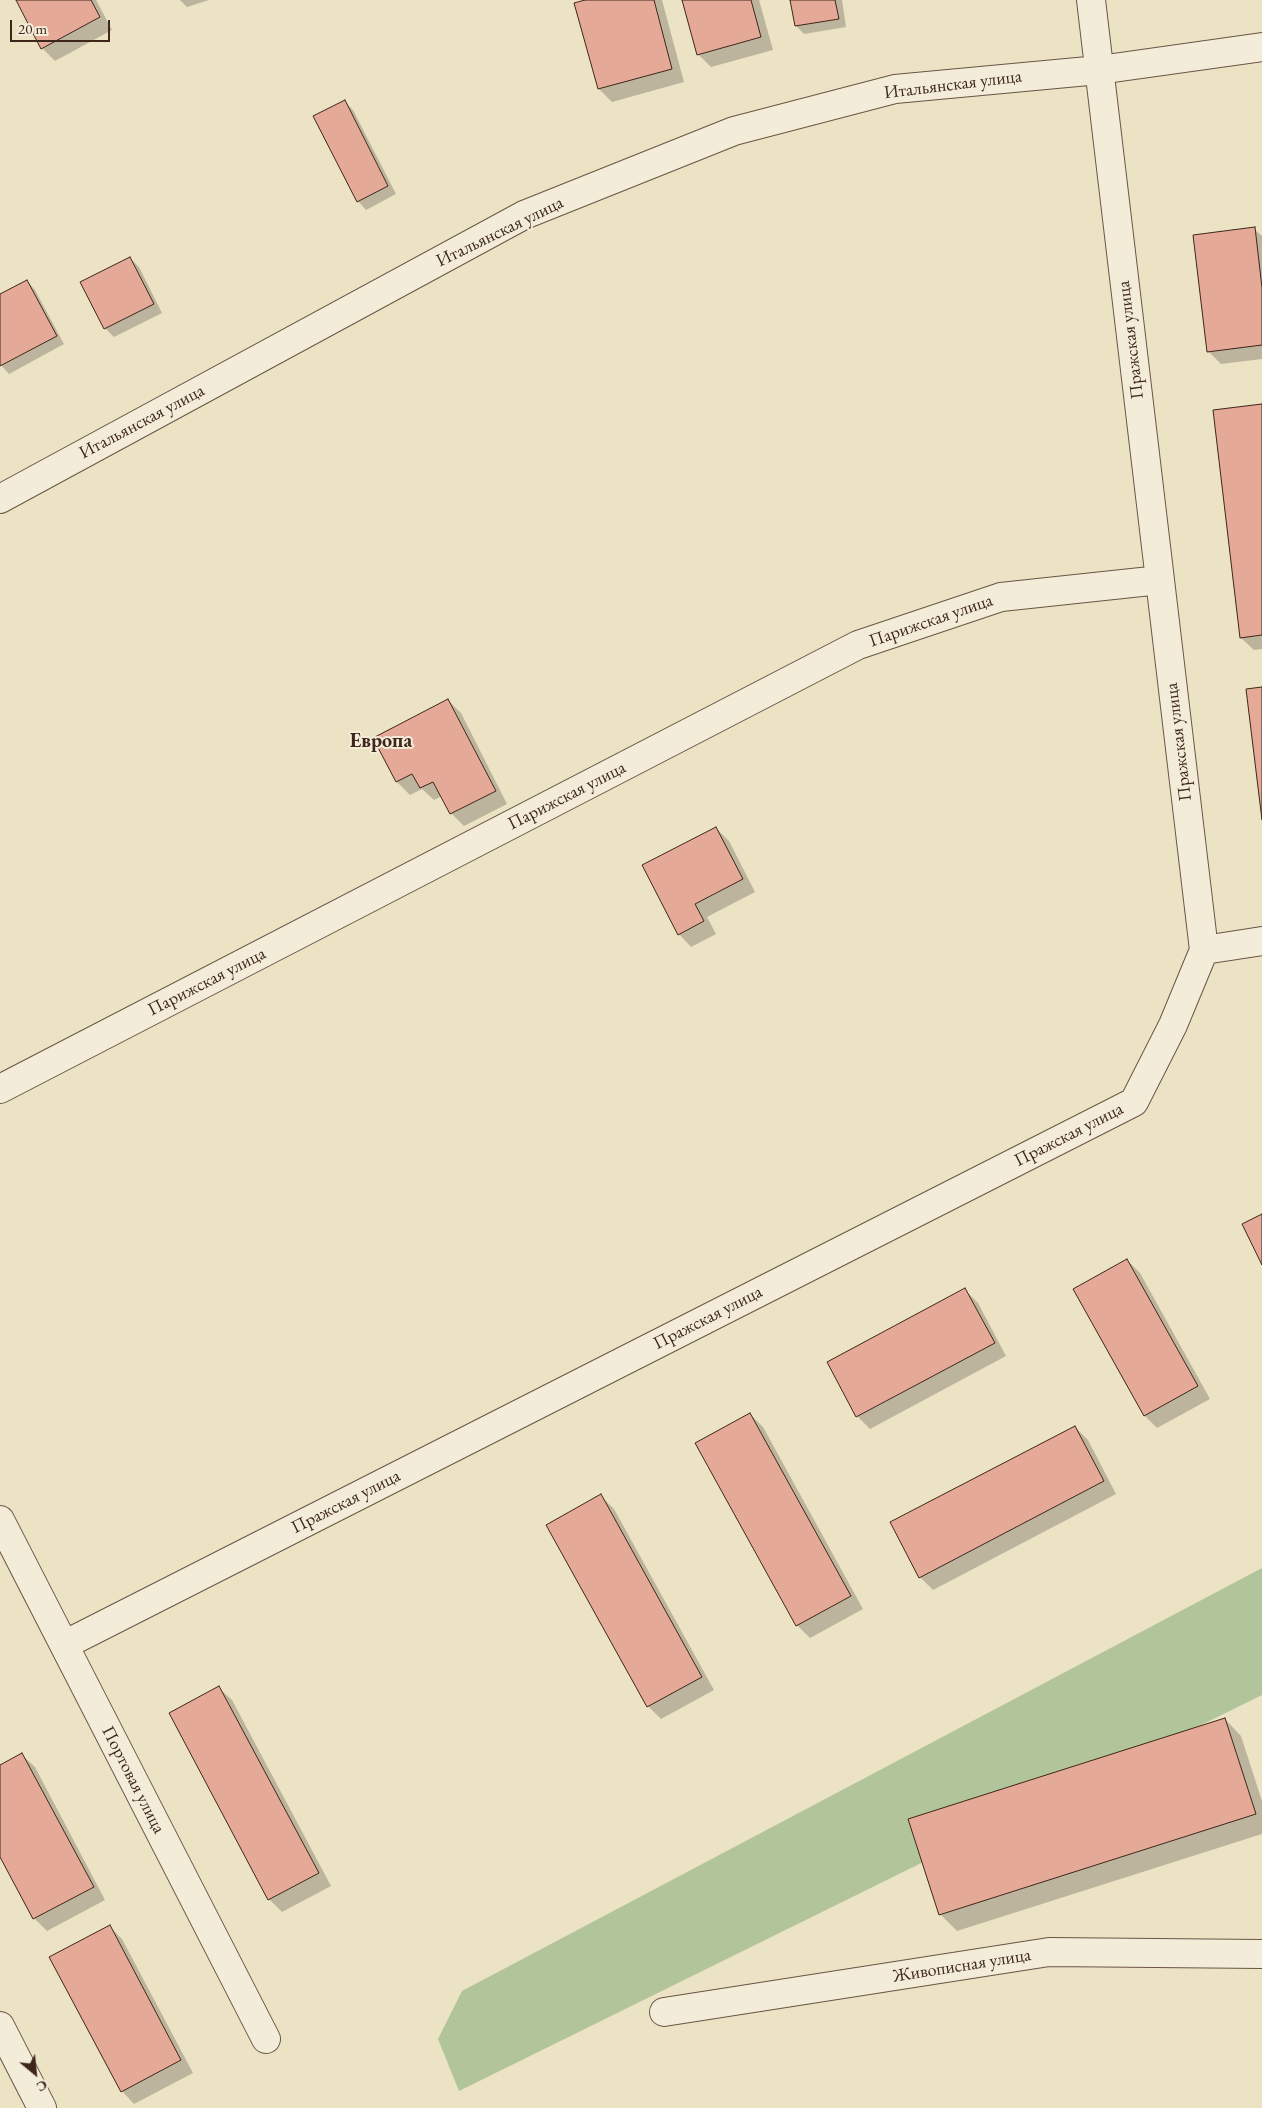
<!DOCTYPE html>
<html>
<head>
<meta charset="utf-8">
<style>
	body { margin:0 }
	#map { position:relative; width:1262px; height:2108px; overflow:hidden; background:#ece2c4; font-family:"EB Garamond",serif }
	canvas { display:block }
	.north { position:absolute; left:10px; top:2048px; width:50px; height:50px; -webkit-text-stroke:4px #f3ecd9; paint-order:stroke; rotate:152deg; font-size:14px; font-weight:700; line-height:20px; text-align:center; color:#3e261b }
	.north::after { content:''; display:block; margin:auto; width:18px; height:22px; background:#3e261b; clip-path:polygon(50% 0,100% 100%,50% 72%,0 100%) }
	.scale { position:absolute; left:10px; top:20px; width:100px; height:22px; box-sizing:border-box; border:2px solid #3e261b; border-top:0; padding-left:6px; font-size:15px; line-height:18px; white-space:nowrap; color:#3e261b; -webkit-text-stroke:4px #f3ecd9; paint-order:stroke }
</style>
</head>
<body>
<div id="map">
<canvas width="1262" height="2108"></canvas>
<div class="north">С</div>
<div class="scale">20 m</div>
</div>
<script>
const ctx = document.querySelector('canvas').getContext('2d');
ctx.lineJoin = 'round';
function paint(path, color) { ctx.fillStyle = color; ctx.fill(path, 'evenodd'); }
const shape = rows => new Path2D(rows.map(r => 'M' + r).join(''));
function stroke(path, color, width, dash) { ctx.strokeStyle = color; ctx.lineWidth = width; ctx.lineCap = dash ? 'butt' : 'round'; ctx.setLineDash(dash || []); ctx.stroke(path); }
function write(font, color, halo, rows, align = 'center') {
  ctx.font = font + ' "EB Garamond",serif'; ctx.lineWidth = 4; ctx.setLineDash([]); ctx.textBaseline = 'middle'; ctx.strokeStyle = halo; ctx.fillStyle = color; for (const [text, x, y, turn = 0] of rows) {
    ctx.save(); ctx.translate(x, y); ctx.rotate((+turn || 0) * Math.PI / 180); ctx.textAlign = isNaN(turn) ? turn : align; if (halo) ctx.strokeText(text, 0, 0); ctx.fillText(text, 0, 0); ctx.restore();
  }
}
const green = shape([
	[1262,1568,1262,1695,459,2091,438,2039,462,1991]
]);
const shadow = shape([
	[17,0,96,0,112,30,55,61,42,48],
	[180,0,209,0,187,7],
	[589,0,662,0,684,82,612,102,599,89,576,4],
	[683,0,759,0,773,50,711,67,698,54],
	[791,0,842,0,846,27,804,34,796,26],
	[345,102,353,110,396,194,366,210,358,201],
	[1254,229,1262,236,1262,359,1221,364,1208,351],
	[130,258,139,267,162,313,114,337,105,328,82,283],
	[27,281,35,290,64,344,9,374,0,364,0,296],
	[1262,405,1262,649,1254,650,1241,638],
	[448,700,461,713,507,804,464,826,451,813,442,796,434,800,422,789,410,795,397,782,375,738],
	[716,828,729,841,755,892,707,917,716,934,691,947,679,934],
	[1127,1260,1140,1273,1210,1399,1157,1428,1145,1416,1074,1290],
	[965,1290,978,1303,1006,1356,870,1429,857,1416],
	[750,1414,763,1427,863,1609,810,1638,797,1625],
	[1075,1427,1088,1440,1116,1494,933,1590,920,1577],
	[601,1496,614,1509,714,1690,661,1719,648,1706],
	[219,1688,232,1700,331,1886,282,1912,269,1899],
	[1225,1719,1241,1736,1262,1801,1262,1834,957,1931,940,1914],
	[22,1755,35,1767,105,1900,47,1931,34,1918,0,1855,0,1766],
	[110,1927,122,1939,193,2073,134,2104,122,2091]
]);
const building = shape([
	[16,0,91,0,100,17,41,49,16,0],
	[585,0,654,0,672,69,598,89,574,3,585,0],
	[682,0,751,0,761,37,697,55,682,0],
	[790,0,835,0,839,19,795,26,790,0],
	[345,100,388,186,357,202,313,116,345,100],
	[1255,227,1262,288,1262,345,1207,352,1193,235,1255,227],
	[130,257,154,304,104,329,80,282,130,257],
	[27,280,57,336,0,366,0,294,27,280],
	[1262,404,1262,635,1240,638,1213,410,1262,404],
	[1262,687,1262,820,1246,689,1262,687],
	[448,699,496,791,450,814,433,782,420,788,412,774,396,782,373,738,448,699],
	[716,827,743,879,695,904,704,921,678,935,642,865,716,827],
	[1262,1214,1262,1265,1242,1224,1262,1214],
	[1127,1259,1198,1386,1144,1416,1073,1289,1127,1259],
	[965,1288,995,1343,856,1417,827,1362,965,1288],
	[750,1413,851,1596,796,1626,695,1443,750,1413],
	[1075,1426,1104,1481,919,1578,890,1522,1075,1426],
	[601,1494,702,1677,647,1707,546,1525,601,1494],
	[219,1686,319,1873,268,1900,169,1713,219,1686],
	[1225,1718,1256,1814,939,1915,908,1819,1225,1718],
	[22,1753,94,1887,33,1919,0,1857,0,1765,22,1753],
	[110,1925,181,2060,121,2092,49,1957,110,1925]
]);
const minor = shape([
	[0,499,524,215,734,131,895,89,1099,70,1262,47],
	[1204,950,1262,941],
	[0,1089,858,645,1001,597,1160,580],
	[0,1520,266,2039],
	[64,1645,1134,1102,1173,1025,1204,950,1091,0],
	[664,2012,1049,1952,1262,1954],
	[0,2026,42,2108]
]);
const streetNames = [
	["Итальянская улица",953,85,-7],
	["Итальянская улица",500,232,-26],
	["Пражская улица",1131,340,-97],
	["Итальянская улица",142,422,-28],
	["Парижская улица",931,621,-19],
	["Пражская улица",1179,742,-97],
	["Парижская улица",567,796,-27],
	["Парижская улица",207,982,-27],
	["Пражская улица",1069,1135,-27],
	["Пражская улица",708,1318,-27],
	["Пражская улица",346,1502,-27],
	["Портовая улица",133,1780,63],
	["Живописная улица",962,1966,-9]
];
const quarterNames = [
	["Европа",381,742]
];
paint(green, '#b2c499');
paint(shadow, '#0003');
paint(building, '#e4aa97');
stroke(building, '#3e261b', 1);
stroke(minor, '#6a5545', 30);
stroke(minor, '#f3ecd9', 28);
write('18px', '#3e261b', '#f3ecd9', streetNames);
write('bold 20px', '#3e261b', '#f3ecd9', quarterNames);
</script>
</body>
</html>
